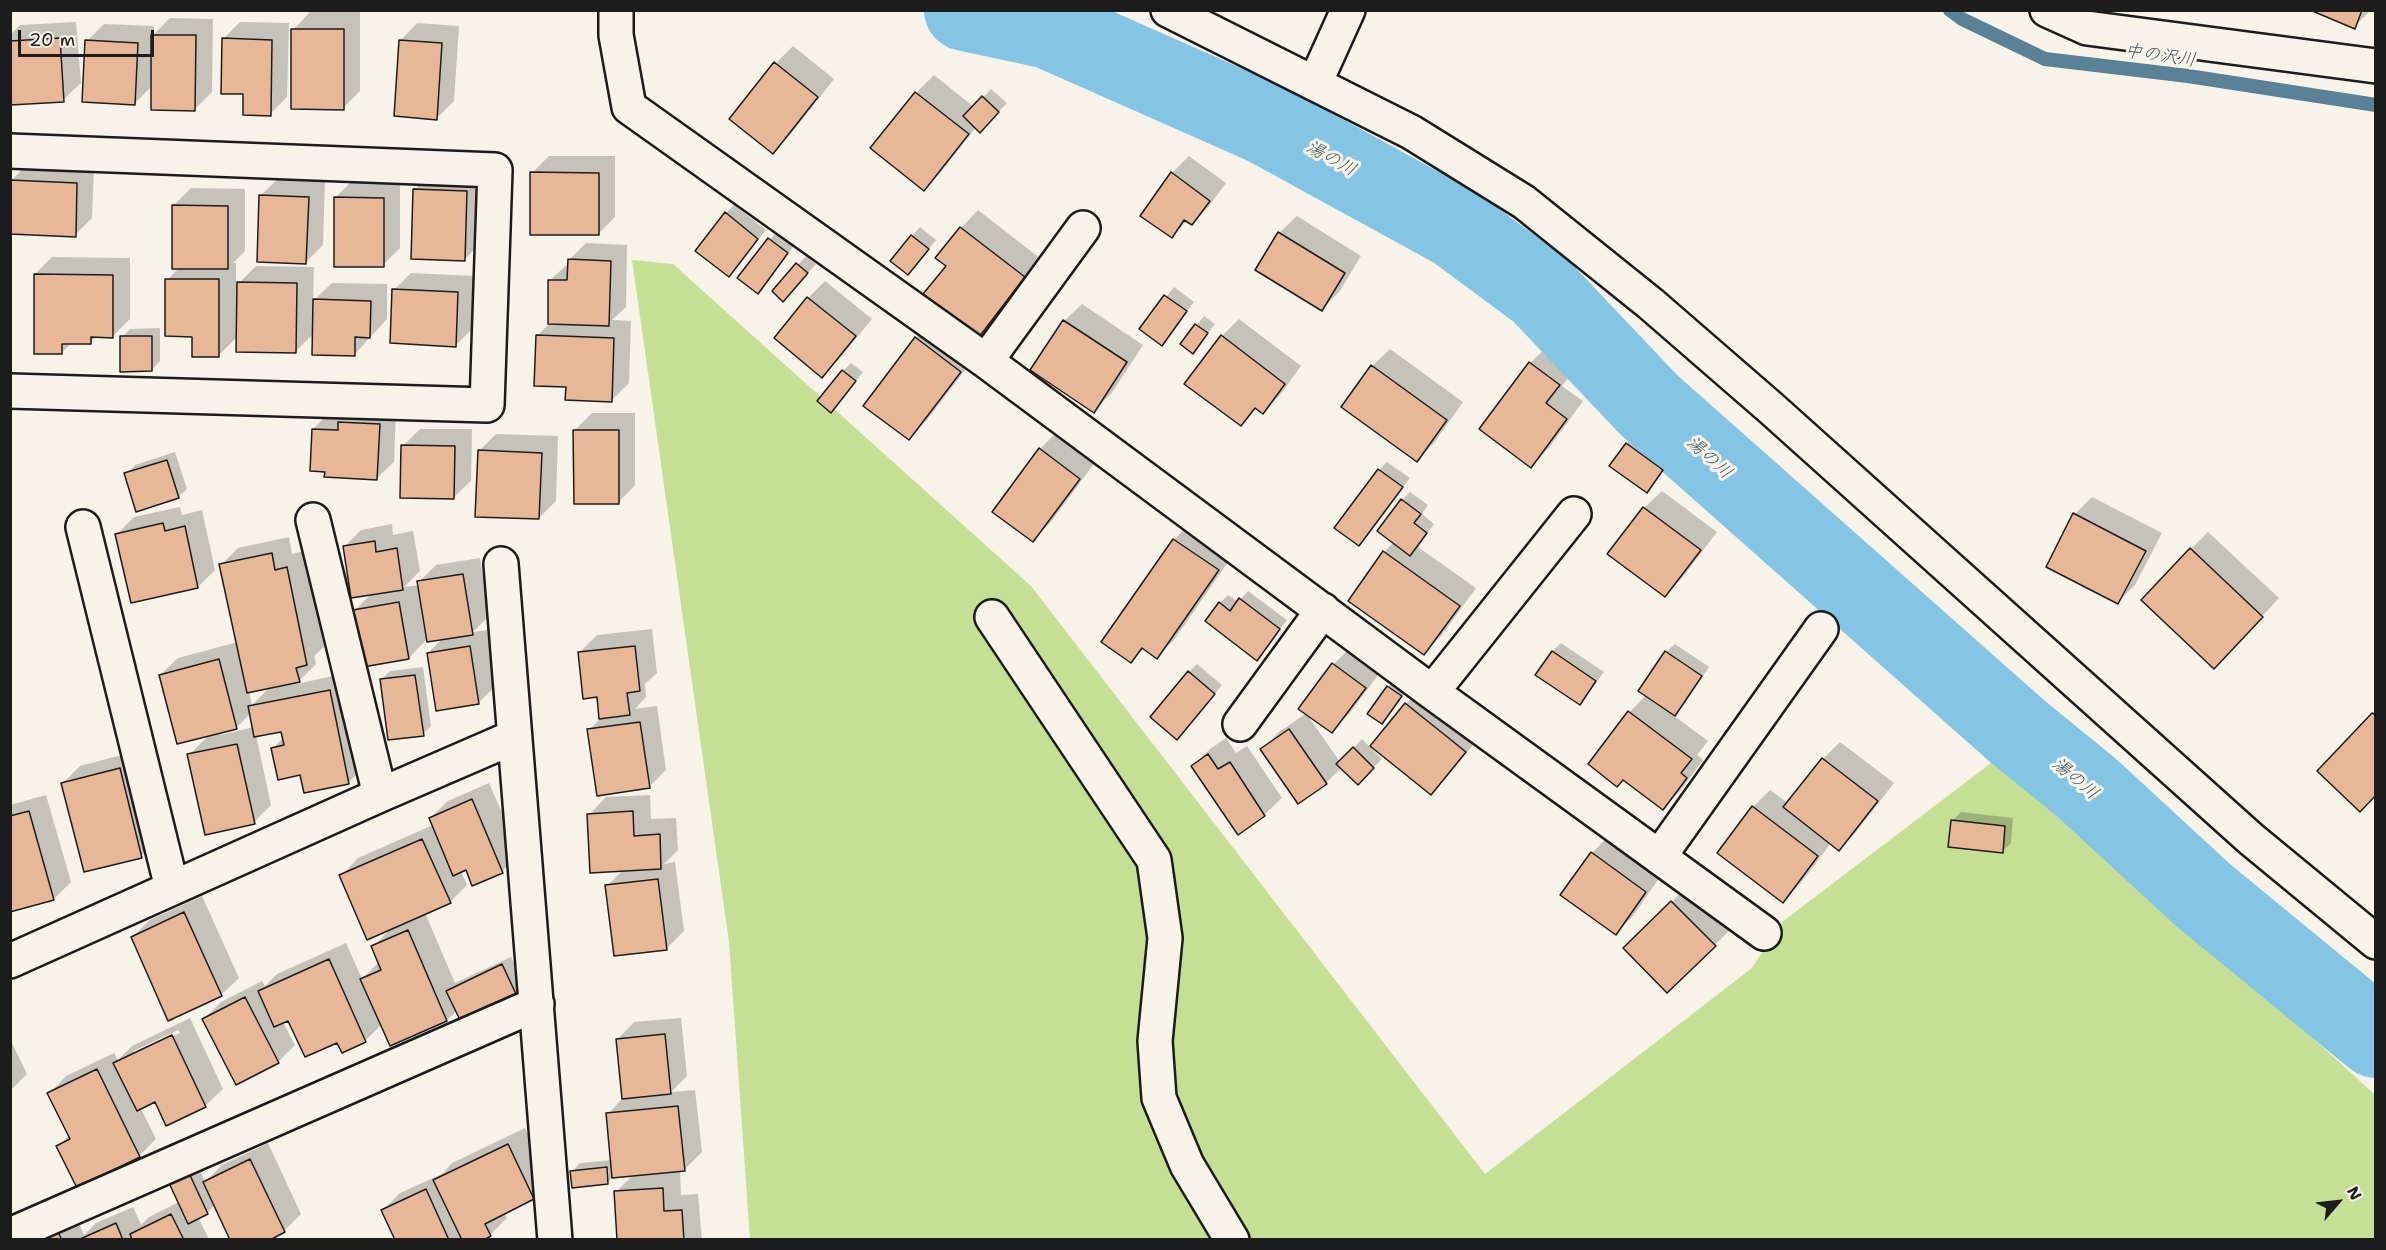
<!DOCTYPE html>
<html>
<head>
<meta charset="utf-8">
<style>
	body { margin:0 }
	#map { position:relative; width:2386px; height:1250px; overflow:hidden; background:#f7f3e8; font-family:"Shantell Sans",sans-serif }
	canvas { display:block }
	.frame { position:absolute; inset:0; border:12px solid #1c1c1c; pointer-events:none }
	.north { position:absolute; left:2308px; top:1172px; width:60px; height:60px; -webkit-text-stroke:4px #f7f3e8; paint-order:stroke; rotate:62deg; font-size:16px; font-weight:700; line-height:24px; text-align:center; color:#1c1c1c }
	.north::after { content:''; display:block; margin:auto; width:21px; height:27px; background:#1c1c1c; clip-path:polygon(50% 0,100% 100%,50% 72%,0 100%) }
	.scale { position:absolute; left:18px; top:30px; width:136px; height:27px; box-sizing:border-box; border:3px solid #1c1c1c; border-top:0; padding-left:8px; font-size:18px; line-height:21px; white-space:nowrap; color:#1c1c1c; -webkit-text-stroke:4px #f7f3e8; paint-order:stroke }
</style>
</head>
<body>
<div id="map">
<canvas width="2386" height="1250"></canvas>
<div class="frame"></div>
<div class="north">N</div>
<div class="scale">20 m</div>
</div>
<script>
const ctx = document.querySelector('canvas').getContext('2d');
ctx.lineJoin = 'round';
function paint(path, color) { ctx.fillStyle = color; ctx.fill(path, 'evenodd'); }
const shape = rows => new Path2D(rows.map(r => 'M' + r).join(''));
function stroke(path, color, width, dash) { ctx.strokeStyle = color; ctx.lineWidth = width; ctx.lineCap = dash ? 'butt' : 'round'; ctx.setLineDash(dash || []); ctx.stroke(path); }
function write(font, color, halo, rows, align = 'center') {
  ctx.font = font + ' "Shantell Sans","Klee One",sans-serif'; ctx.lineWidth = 6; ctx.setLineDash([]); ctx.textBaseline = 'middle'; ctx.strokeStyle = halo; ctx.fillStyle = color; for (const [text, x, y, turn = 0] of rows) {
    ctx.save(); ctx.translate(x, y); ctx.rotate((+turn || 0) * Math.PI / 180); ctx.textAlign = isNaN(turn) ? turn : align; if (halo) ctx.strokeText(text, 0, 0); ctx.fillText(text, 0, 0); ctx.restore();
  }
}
const green = shape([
	[632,260,673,264,1031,586,1485,1174,1752,968,1782,922,2003,754,2375,1095,2375,1239,750,1239,729,942]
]);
const shadow = shape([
	[2314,10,2371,10,2354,27],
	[310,12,360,12,360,91,343,108,293,30],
	[170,18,213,19,212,92,195,109,153,85,134,104,87,41,104,24,154,26,154,34],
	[76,22,81,83,63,100,10,104,10,35,20,25],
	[240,22,289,23,287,97,270,114,245,93,223,39],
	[417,23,459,26,454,101,437,118,400,41],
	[793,46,834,79,790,135,772,152,776,63],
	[934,75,974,107,991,89,1007,103,980,131,976,127,941,172,924,189,872,148,916,93],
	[549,156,615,156,615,217,598,234,532,173],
	[1189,156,1226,183,1209,206,1192,224,1188,220,1172,236,1172,173],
	[28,163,94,166,92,218,75,235,11,181],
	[431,173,483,174,482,242,465,259,414,190],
	[278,179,325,180,323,245,306,262,260,196],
	[352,181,400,181,400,248,383,265,335,198],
	[191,188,245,189,245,251,233,263,236,263,236,286,256,266,314,267,313,301,332,283,387,284,387,319,354,355,314,333,296,351,238,336,219,355,194,335,167,280,179,268,174,205],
	[734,205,766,230,737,266,726,213],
	[978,210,1041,259,996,318,979,335,948,266,961,228],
	[1297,216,1361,256,1339,292,1322,309,1258,269,1279,233],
	[920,227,936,240,908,273,912,236],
	[778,230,795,244,766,283,739,278],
	[586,243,627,245,626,307,612,320,631,321,629,383,612,400,568,386,537,336,549,324,550,280,569,263,569,260],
	[806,256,816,264,792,291,774,291],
	[52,257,130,258,130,319,113,336,97,336,90,343,72,343,61,353,35,274],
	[411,273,475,276,473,328,456,345,394,290],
	[825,281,872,319,839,359,822,376,776,338,808,298],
	[1174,287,1194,302,1162,344,1141,329],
	[1082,304,1143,345,1111,394,1094,411,1032,369,1064,321],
	[1204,316,1215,324,1193,352,1182,344],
	[1239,319,1301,366,1280,395,1263,412,1257,408,1241,424,1222,336],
	[933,321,977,355,926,421,909,438,916,338],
	[160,328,160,361,152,370,122,337,130,329],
	[1548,346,1576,368,1562,386,1583,401,1548,449,1531,466,1481,429,1530,363],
	[1390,349,1463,402,1434,443,1417,460,1343,407,1372,366],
	[851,363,863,372,839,402,843,371],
	[396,408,394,462,376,479,326,471,313,429,330,412],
	[592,413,635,413,635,485,618,503,575,430],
	[420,429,472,429,471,481,453,498,403,446],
	[1057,432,1096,461,1050,523,1033,540,1040,449],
	[496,434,558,436,556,501,539,518,479,451],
	[1635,435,1670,461,1647,491,1627,444],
	[175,452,187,489,178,497,126,474,135,465],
	[1387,462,1410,478,1359,544,1379,470],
	[1662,491,1717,532,1682,578,1665,595,1610,554,1644,508],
	[1410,492,1428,505,1422,514,1434,524,1418,547,1476,588,1441,636,1424,653,1384,552,1394,542,1402,500],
	[2092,497,2162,533,2135,585,2118,602,2075,514],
	[180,507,182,515,202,510,215,570,198,587,117,534,134,517],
	[1191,522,1235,552,1174,640,1157,657,1144,648,1131,661,1104,642,1174,540],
	[392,524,393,535,413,531,420,571,404,587,419,585,419,582,436,565,480,558,489,616,473,632,487,630,496,686,478,703,428,653,444,637,426,640,409,658,355,610,371,594,344,547,361,530],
	[2208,532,2279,598,2231,650,2191,549],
	[289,537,292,554,304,551,324,647,314,656,316,664,296,684,347,673,366,765,349,782,305,791,301,774,273,748,284,737,282,730,256,735,271,805,254,822,189,755,209,735,160,675,178,658,238,642,221,565,238,548],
	[270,687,252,705,249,692],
	[251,713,254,727,220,735,219,732,236,728],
	[1248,591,1287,620,1257,659,1220,603,1228,595,1238,602],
	[652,629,657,673,645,684,646,697,635,709,657,706,666,770,649,787,589,730,601,718,599,696,580,652,597,635],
	[1561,643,1604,672,1580,704,1538,675,1553,651],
	[1675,644,1709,667,1683,706,1673,715,1708,741,1697,755,1703,760,1680,791,1663,808,1630,712,1646,695,1666,652],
	[1351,647,1382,670,1349,714,1332,731,1306,713,1340,762,1362,739,1370,747,1406,704,1423,687,1482,734,1448,776,1431,793,1372,746,1371,748,1382,759,1358,783,1342,767,1326,783,1262,749,1279,732,1307,713,1300,708,1334,664],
	[1197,664,1222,685,1186,729,1189,672],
	[423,667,431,726,423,734,381,680,390,671],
	[1396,678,1409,687,1382,723,1388,687],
	[1226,738,1236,753,1247,746,1282,798,1264,815,1238,833,1193,766,1210,749],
	[1840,742,1894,783,1856,832,1839,849,1831,843,1800,884,1783,901,1753,807,1770,790,1788,803,1823,759],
	[137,751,158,839,141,856,63,783,80,766],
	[489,783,520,854,502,871,473,884,467,868,461,871,467,885,450,902,425,913,455,983,511,957,524,985,515,993,457,1010,447,1020,391,1044,382,1024,365,1041,338,1041,289,1019,283,1022,295,1045,278,1062,204,1019,221,1002,262,981,265,986,277,974,346,943,362,979,379,962,373,947,391,928,341,876,358,858,433,825,430,818,448,801],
	[46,795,71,882,54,899,10,910,10,805],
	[650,795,651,819,676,818,678,850,664,864,675,862,684,931,666,949,607,886,623,870,589,815,606,797],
	[1961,812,2013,818,2011,843,2002,852,1953,820],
	[1609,836,1662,874,1633,916,1616,933,1592,853],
	[1689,885,1732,928,1668,991,1625,948],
	[202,896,239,978,221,995,132,937,150,920],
	[190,1018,223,1089,205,1106,167,1124,156,1100,141,1109,156,1139,139,1156,58,1146,69,1135,49,1094,66,1076,114,1053,118,1060,132,1046],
	[178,1030,180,1033,134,1055,134,1051],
	[681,1018,687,1076,671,1092,695,1090,702,1152,684,1170,680,1170,681,1195,698,1194,702,1240,619,1240,616,1192,633,1175,614,1176,607,1183,572,1172,580,1163,612,1160,608,1114,623,1098,617,1040,634,1022],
	[10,1039,27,1074,10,1091],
	[525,1128,551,1181,533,1198,504,1212,507,1218,490,1235,481,1240,396,1240,383,1210,400,1193,442,1174,452,1163],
	[268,1143,301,1214,284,1231,215,1205,207,1213,198,1217,209,1239,16,1240,74,1212,84,1235,96,1223,133,1207,141,1225,149,1217,179,1202,170,1183,198,1166,205,1182,222,1165]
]);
const stream = shape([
	[1950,10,1962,19,2045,59,2188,76,2376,105]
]);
const river = shape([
	[965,10,1049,28,1266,124,1456,228,1541,291,1649,405,2017,731,2087,788,2203,895,2376,1037]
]);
const building = shape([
	[2310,10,2362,10,2355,29,2310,10],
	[291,29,344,29,344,110,291,109,291,29],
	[151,35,196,35,195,111,151,110,151,35],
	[60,38,64,102,10,105,10,41,60,38],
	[222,38,272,40,271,116,243,115,243,94,221,94,222,38],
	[85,40,138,43,135,105,82,102,85,40],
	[399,40,442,43,437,120,394,116,399,40],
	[774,62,818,97,773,154,729,119,774,62],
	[915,92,969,134,924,191,870,148,915,92],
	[982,96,999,112,980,133,963,116,982,96],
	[530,172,599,173,599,235,530,235,530,172],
	[1171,172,1210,201,1192,225,1184,220,1172,238,1140,216,1171,172],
	[10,180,77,183,76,237,10,234,10,180],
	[413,189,467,191,465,261,411,259,413,189],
	[259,195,309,197,306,264,257,262,259,195],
	[334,197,384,198,384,267,334,267,334,197],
	[172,205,228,206,228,269,172,269,172,205],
	[725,212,758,239,729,277,695,251,725,212],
	[960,227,1025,277,979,337,923,294,946,266,935,258,960,227],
	[1278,232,1345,273,1322,311,1255,270,1278,232],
	[911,235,929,249,908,275,890,261,911,235],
	[768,238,788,253,758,294,737,278,768,238],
	[568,259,611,261,609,326,548,324,548,280,567,280,568,259],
	[796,263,808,273,783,302,772,291,796,263],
	[34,274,113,275,113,338,91,337,91,344,62,344,62,354,34,354,34,274],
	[165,279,219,279,219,357,192,357,192,337,165,336,165,279],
	[237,282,297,283,296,353,236,352,237,282],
	[392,289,458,292,456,347,390,343,392,289],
	[1164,295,1187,311,1162,346,1139,329,1164,295],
	[807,297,856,336,822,378,774,338,807,297],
	[313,299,371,301,370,338,355,337,355,356,312,355,313,299],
	[1063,320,1127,362,1094,413,1030,370,1063,320],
	[1195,324,1208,333,1193,354,1180,344,1195,324],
	[536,335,614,338,612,402,565,400,566,387,534,386,536,335],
	[1221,335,1285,384,1263,414,1255,408,1241,426,1184,384,1221,335],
	[120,336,152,336,152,371,120,372,120,336],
	[915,337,961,372,909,440,863,406,915,337],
	[1529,362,1560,385,1546,403,1567,419,1531,468,1479,429,1529,362],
	[1371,365,1447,420,1417,462,1341,407,1371,365],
	[842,370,856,381,831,413,817,401,842,370],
	[338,422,380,424,377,480,324,477,325,472,310,471,312,429,338,430,338,422],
	[573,430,619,430,619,504,574,504,573,430],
	[1626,443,1663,470,1647,493,1609,466,1626,443],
	[401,445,455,446,454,499,400,498,401,445],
	[1039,448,1080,479,1033,542,992,512,1039,448],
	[478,450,542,453,539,519,475,517,478,450],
	[167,460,179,498,136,512,124,473,167,460],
	[1378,469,1403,487,1359,546,1334,528,1378,469],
	[1401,499,1421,514,1414,523,1427,533,1410,556,1377,531,1401,499],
	[1643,507,1701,550,1665,597,1607,554,1643,507],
	[2073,513,2146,551,2118,604,2046,567,2073,513],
	[163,523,165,531,185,526,198,588,131,603,115,534,163,523],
	[1173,539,1219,570,1157,659,1142,648,1131,663,1101,642,1173,539],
	[375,541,376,552,397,548,403,590,351,598,343,546,375,541],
	[2190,548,2263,617,2214,669,2141,600,2190,548],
	[1383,551,1460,606,1424,655,1348,601,1383,551],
	[272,553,275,570,287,567,307,665,296,668,300,682,247,693,219,564,272,553],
	[463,574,473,635,427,642,417,581,463,574],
	[1239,598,1280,629,1257,661,1205,621,1219,602,1230,611,1239,598],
	[399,602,409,659,363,667,353,610,399,602],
	[470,646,479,704,436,711,427,653,470,646],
	[635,646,640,691,627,693,630,715,599,719,597,697,583,699,578,652,635,646],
	[1552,651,1596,681,1580,705,1535,675,1552,651],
	[1665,651,1702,676,1675,716,1638,691,1665,651],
	[219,659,237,729,177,744,159,675,219,659],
	[1332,663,1366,688,1332,733,1298,709,1332,663],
	[1188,671,1215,694,1177,740,1150,717,1188,671],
	[415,675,424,736,388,740,380,679,415,675],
	[1387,686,1402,696,1382,724,1367,714,1387,686],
	[330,690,349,784,304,793,300,775,278,780,271,748,284,745,281,732,254,737,248,706,330,690],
	[1405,703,1466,752,1431,795,1370,746,1405,703],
	[1628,711,1692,759,1681,773,1687,778,1663,810,1623,780,1617,787,1588,764,1628,711],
	[2372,713,2376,715,2376,795,2360,812,2317,771,2372,713],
	[640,722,650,788,597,796,587,729,640,722],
	[1289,729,1327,784,1298,804,1260,749,1289,729],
	[237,744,255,824,205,835,187,754,237,744],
	[1353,747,1374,768,1358,785,1336,764,1353,747],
	[1208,754,1218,769,1230,762,1265,816,1238,835,1191,766,1208,754],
	[1822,758,1878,801,1839,851,1783,807,1822,758],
	[120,768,142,858,84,872,61,783,120,768],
	[472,799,503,873,472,886,466,870,453,876,429,818,472,799],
	[1752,806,1818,856,1783,903,1717,853,1752,806],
	[29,811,54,900,10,912,10,816,29,811],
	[633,811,634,836,660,834,661,869,590,873,587,814,633,811],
	[1951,820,2005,826,2003,853,1948,847,1951,820],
	[422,839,451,903,367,940,339,875,422,839],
	[1591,852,1646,892,1616,935,1560,895,1591,852],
	[658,879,667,950,614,956,605,885,658,879],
	[1671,901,1716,946,1667,993,1623,948,1671,901],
	[184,912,222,996,168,1021,131,937,184,912],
	[408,930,447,1021,390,1046,360,979,381,970,371,946,408,930],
	[329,959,366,1042,342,1053,337,1043,305,1057,288,1021,274,1027,258,991,329,959],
	[502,964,516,994,460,1020,446,991,502,964],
	[245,997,279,1063,236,1085,202,1019,245,997],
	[665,1034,671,1094,622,1099,616,1039,665,1034],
	[172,1035,206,1107,166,1126,155,1102,137,1111,113,1063,172,1035],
	[97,1069,140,1157,77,1188,56,1146,70,1139,47,1093,97,1069],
	[678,1106,685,1171,612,1178,606,1113,678,1106],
	[508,1144,534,1199,485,1224,491,1236,484,1240,462,1240,433,1180,508,1144],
	[250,1159,285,1232,270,1240,230,1240,203,1182,250,1159],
	[607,1167,608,1184,572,1188,570,1171,607,1167],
	[189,1173,208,1214,188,1224,169,1183,189,1173],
	[663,1188,664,1211,682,1210,684,1240,617,1240,614,1191,663,1188],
	[426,1189,449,1240,395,1240,381,1210,426,1189],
	[171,1214,184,1240,132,1240,130,1234,171,1214],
	[116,1223,123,1240,78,1240,116,1223],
	[56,1228,62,1240,33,1240,56,1228]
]);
const minor = shape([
	[616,10,616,35,629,107,986,361,1432,692,1764,933],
	[1168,10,1411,132,1524,202,1651,304,1772,409,2251,839,2376,942],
	[2047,10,2087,28,2376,66],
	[1315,83,1348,10],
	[10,151,495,170,487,405,10,391],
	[986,361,1083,228],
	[313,520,380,795],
	[83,527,172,888],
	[501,564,555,1240],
	[992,617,1154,860,1165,938,1155,1041,1159,1098,1187,1165,1232,1240],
	[1432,692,1574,514],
	[1240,724,1323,610],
	[1659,857,1821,629],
	[10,961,380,795,514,737],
	[10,1235,537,1004]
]);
const waterNames = [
	["中の沢川",2160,56,8],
	["湯の川",1331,159,29],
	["湯の川",1709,458,42],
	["湯の川",2075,779,40]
];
paint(green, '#c5df95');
paint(shadow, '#0003');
stroke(stream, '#5a8195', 14);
stroke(river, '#84c5e5', 82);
paint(building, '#e8b798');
stroke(building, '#1c1c1c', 1.5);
stroke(minor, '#1c1c1c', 38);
stroke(minor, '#f7f3e8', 33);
write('italic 18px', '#405762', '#f7f3e8', waterNames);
</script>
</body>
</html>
